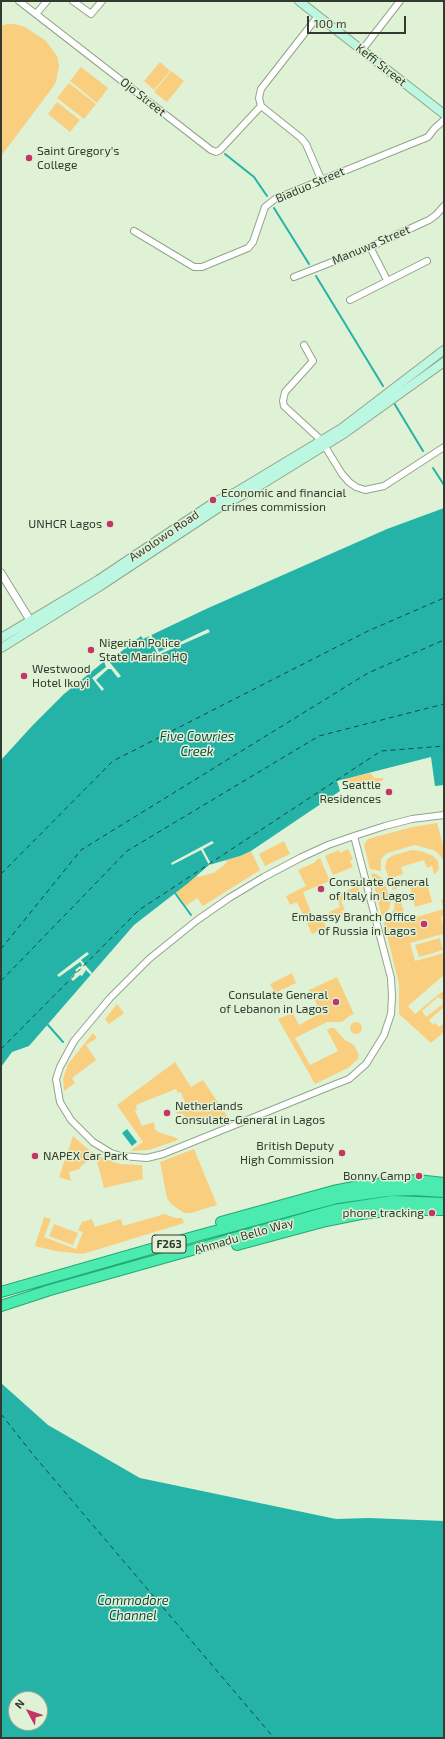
<!DOCTYPE html>
<html>
<head>
<meta charset="utf-8">
<style>
	body { margin:0 }
	#map { position:relative; width:445px; height:1739px; overflow:hidden; background:#dff2d5; font-family:"Exo 2",sans-serif }
	canvas { display:block }
	.frame { position:absolute; inset:0; border:2px solid #333a2f; pointer-events:none }
	.north { position:absolute; left:8px; top:1691px; width:40px; height:40px; box-sizing:border-box; background:#dff2d5; border:1px solid #9aa893; border-radius:50%; rotate:310deg; font-size:11px; font-weight:700; line-height:16px; text-align:center; color:#333a2f }
	.north::after { content:''; display:block; margin:auto; width:14px; height:18px; background:#c23565; clip-path:polygon(50% 0,100% 100%,50% 72%,0 100%) }
	.scale { position:absolute; left:307px; top:16px; width:99px; height:18px; box-sizing:border-box; border:2px solid #333a2f; border-top:0; padding-left:5px; font-size:12px; line-height:14px; white-space:nowrap; color:#333a2f; -webkit-text-stroke:3px #dff2d5; paint-order:stroke }
</style>
</head>
<body>
<div id="map">
<canvas width="445" height="1739"></canvas>
<div class="frame"></div>
<div class="north">N</div>
<div class="scale">100 m</div>
</div>
<script>
const ctx = document.querySelector('canvas').getContext('2d');
ctx.lineJoin = 'round';
function paint(path, color) { ctx.fillStyle = color; ctx.fill(path, 'evenodd'); }
const shape = rows => new Path2D(rows.map(r => 'M' + r).join(''));
function stroke(path, color, width, dash) { ctx.strokeStyle = color; ctx.lineWidth = width; ctx.lineCap = dash ? 'butt' : 'round'; ctx.setLineDash(dash || []); ctx.stroke(path); }
function write(font, color, halo, rows, align = 'center') {
  ctx.font = font + ' "Exo 2",sans-serif'; ctx.lineWidth = 3; ctx.setLineDash([]); ctx.textBaseline = 'middle'; ctx.strokeStyle = halo; ctx.fillStyle = color; for (const [text, x, y, turn = 0] of rows) {
    ctx.save(); ctx.translate(x, y); ctx.rotate((+turn || 0) * Math.PI / 180); ctx.textAlign = isNaN(turn) ? turn : align; if (halo) ctx.strokeText(text, 0, 0); ctx.fillText(text, 0, 0); ctx.restore();
  }
}
const green = shape([
	[7,24,15,24,25,27,46,41,57,56,59,66,56,82,50,91,1,156,1,26],
	[160,62,170,71,154,90,144,81],
	[81,67,108,88,97,103,70,81],
	[171,71,184,81,167,102,154,92],
	[69,83,96,104,84,119,57,98],
	[57,102,80,120,70,132,48,114],
	[370,773,375,778,383,778,383,780,357,789,348,787,344,779],
	[437,823,444,848,444,864,442,858,437,852,433,850,415,845,387,853,381,859,381,871,370,869,364,845,368,839,412,827],
	[284,841,290,854,265,866,259,854],
	[348,849,353,859,350,861,353,867,333,875,325,856,339,850,340,853],
	[412,850,421,851,433,856,438,861,439,869,434,875,432,866,427,868,424,860,401,867,403,874,394,877,397,889,393,890,385,867,387,859,394,855],
	[251,851,260,870,203,906,197,898,186,906,176,892,197,875,198,877,213,873,222,867,227,862,226,860,240,856],
	[320,858,330,881,303,892,313,917,305,920,297,902,290,905,286,896,306,886,298,870,316,862,315,861],
	[371,873,376,874,383,879,391,901,389,909,382,917],
	[426,879,432,902,415,907,409,883],
	[358,886,364,904,362,904,358,896,341,901,345,910,341,911,343,914,332,919,329,912,340,907,336,895],
	[399,895,406,920,444,909,441,900,443,899,444,901,444,916,441,917,444,927,444,937,443,934,410,943,415,961,444,953,444,975,408,1006,415,1014,444,990,444,1007,429,1020,433,1025,435,1023,439,1027,444,1023,444,1032,431,1043,399,1014,399,984,384,923,394,909,395,897],
	[438,997,443,1000,442,1001,443,1004,426,1017,422,1011],
	[322,917,326,927,312,934,307,923],
	[440,938,443,950,419,957,415,945],
	[292,973,296,983,275,993,270,984],
	[337,977,354,1014,349,1016,342,1022,327,1022,295,1038,310,1065,338,1051,327,1030,330,1028,334,1028,345,1040,354,1045,359,1055,358,1059,348,1068,315,1084,278,1019,293,1013,299,1025,321,1013,309,990],
	[117,1004,124,1013,109,1024,105,1019],
	'350 1028a6 6 0 1 1 12 0a6 6 0 1 1-12 0Z',
	[93,1033,97,1038,86,1045,96,1060,72,1078,75,1083,64,1091,63,1079,68,1064],
	[175,1062,191,1087,203,1080,229,1119,221,1123,219,1118,215,1119,214,1117,202,1123,197,1122,192,1126,185,1123,186,1120,183,1114,175,1113,187,1108,181,1092,178,1093,176,1089,136,1105,137,1109,135,1111,142,1126,154,1122,155,1129,158,1132,177,1138,178,1140,149,1150,130,1151,143,1142,117,1105],
	[73,1136,89,1150,103,1158,120,1164,142,1165,143,1179,104,1188,95,1154,91,1155,91,1157,89,1158,89,1160,80,1167,80,1169,69,1172,71,1181,59,1177],
	[194,1149,217,1205,191,1213,184,1213,171,1204,167,1198,160,1162],
	[165,1214,175,1218,182,1218,184,1223,83,1254,55,1251,35,1246,44,1217,51,1219,44,1237,76,1249,83,1232,78,1230,82,1222,92,1219,95,1227,121,1219,123,1226],
	[54,1224,78,1233,73,1245,49,1236]
]);
const water = shape([
	[444,508,444,785,435,786,431,757,337,781,340,791,251,851,240,856,209,865,187,884,134,925,29,1046,12,1052,1,1067,1,760,32,726,64,694,107,659,109,661,141,636,143,639,206,609,387,529],
	[127,1129,137,1142,132,1146,122,1133],
	[1,1383,48,1425,140,1478,336,1519,369,1518,444,1521,444,1738,1,1738],
	[16,1699,40,1699,40,1723,16,1723]
]);
const pier = shape([
	[208,629,210,632,158,655,148,635,151,634,159,652],
	[107,659,121,676,118,678,111,669,108,669,96,680,104,689,102,691,92,678,106,667,104,661],
	[212,841,214,843,203,849,211,864,209,865,201,850,172,865,171,863],
	[87,952,89,954,81,960,92,973,91,975,86,970,82,976,80,975,73,981,70,978,77,972,75,970,80,966,81,967,82,965,80,962,59,977,57,975]
]);
const stream = shape([
	[225,154,254,177,267,196],
	[274,208,309,264],
	[316,276,383,386],
	[394,403,423,451],
	[433,468,444,485],
	[175,893,191,915],
	[48,1025,63,1042]
]);
const ferry = shape([
	[1,874,113,761,368,631,444,598],
	[1,949,81,850,368,673,444,640],
	[1,981,127,851,319,736,444,704],
	[1,1049,139,910,381,751,444,746],
	[1,1414,35,1457,274,1738]
]);
const minor = shape([
	[19,1,211,150,216,152,220,150,261,106],
	[73,1,91,14,102,1],
	[36,14,47,1],
	[318,16,261,89,259,98,261,106,301,138,306,144,321,179],
	[362,50,400,1],
	[134,231,194,267,202,267,248,248,253,242,265,207,275,199,428,137,434,129,444,120],
	[370,247,387,280],
	[294,277,370,247,429,220,436,215,444,206],
	[350,300,427,261],
	[304,345,313,361,285,392,283,401,284,406,321,440,342,474,349,482,356,487,365,490,384,486,444,447],
	[354,836,391,978,392,997,391,1014,384,1035,366,1064,349,1079,336,1084,163,1154,147,1158,121,1156,111,1153,93,1142,71,1120,60,1102,56,1079,60,1067,74,1041,110,998,149,959,196,921,229,898,264,877,300,858,328,845,354,836,385,826,412,819,444,815]
]);
const tertiary = shape([
	[1,573,33,625]
]);
const secondary = shape([
	[299,1,444,114],
	[1,638,98,580,216,501,236,492,342,428,444,350],
	[1,648,102,585,220,507,256,488,345,433,444,362]
]);
const trunk = shape([
	[221,1222,333,1191,364,1185,417,1180,444,1183],
	[237,1245,326,1221,361,1214,397,1210,444,1210],
	[1,1292,193,1237,337,1198,387,1191,413,1190,444,1192],
	[1,1306,50,1290,334,1210,392,1201,444,1203]
]);
const markers = [
	[29,158,4,"#c23565"],
	[213,500,4,"#c23565"],
	[110,524,4,"#c23565"],
	[91,650,4,"#c23565"],
	[24,676,4,"#c23565"],
	[389,792,4,"#c23565"],
	[321,889,4,"#c23565"],
	[424,924,4,"#c23565"],
	[336,1002,4,"#c23565"],
	[167,1113,4,"#c23565"],
	[342,1153,4,"#c23565"],
	[35,1156,4,"#c23565"],
	[419,1176,4,"#c23565"],
	[432,1213,4,"#c23565"]
];
const shields = [
	[169,1244,34]
];
const shieldNames = [
	["F263",169,1244]
];
const streetNames = [
	["Keffi Street",381,65,38],
	["Ojo Street",143,97,38],
	["Biaduo Street",310,185,-23],
	["Manuwa Street",371,245,-23],
	["Awolowo Road",164,536,-34],
	["Ahmadu Bello Way",244,1236,-16]
];
const poiNames = [
	["Saint Gregory's",37,151],
	["College",37,165],
	["Economic and financial",221,493],
	["crimes commission",221,507],
	["UNHCR Lagos",102,524,"right"],
	["Nigerian Police",99,643],
	["State Marine HQ",99,657],
	["Westwood",32,669],
	["Hotel Ikoyi",32,683],
	["Seattle",381,785,"right"],
	["Residences",381,799,"right"],
	["Consulate General",329,882],
	["of Italy in Lagos",329,896],
	["Embassy Branch Office",416,917,"right"],
	["of Russia in Lagos",416,931,"right"],
	["Consulate General",328,995,"right"],
	["of Lebanon in Lagos",328,1009,"right"],
	["Netherlands",175,1106],
	["Consulate-General in Lagos",175,1120],
	["British Deputy",334,1146,"right"],
	["High Commission",334,1160,"right"],
	["NAPEX Car Park",43,1156],
	["Bonny Camp",411,1176,"right"],
	["phone tracking",424,1213,"right"]
];
const waterNames = [
	["Five Cowries",197,737],
	["Creek",197,752],
	["Commodore",133,1601],
	["Channel",133,1616]
];
paint(green, '#f9cf7f');
paint(water, '#25b3a8');
paint(pier, '#dff2d5');
stroke(stream, '#25b3a8', 2);
stroke(ferry, '#114a45', 1, [5, 4]);
stroke(minor, '#92a489', 8);
stroke(tertiary, '#92a489', 9);
stroke(secondary, '#92a489', 10);
stroke(trunk, '#25a875', 12);
stroke(minor, '#fff', 6);
stroke(tertiary, '#fff', 7);
stroke(secondary, '#bcf7e1', 8);
stroke(trunk, '#4beaae', 10);
for (const [x, y, r, color] of markers) { const dot = new Path2D(); dot.arc(x, y, r, 0, 2 * Math.PI); ctx.fillStyle = color; ctx.fill(dot); stroke(dot, '#dff2d5', 1.5); }
for (const [x, y, w] of shields) { const box = new Path2D(); box.roundRect(x - w / 2, y - 9, w, 18, 3); ctx.fillStyle = '#dff2d5'; ctx.fill(box); stroke(box, '#333a2f', 1); }
write('bold 11px', '#333a2f', null, shieldNames);
write('12px', '#333a2f', '#dff2d5', streetNames);
write('12px', '#333a2f', '#dff2d5', poiNames, 'left');
write('italic 13px', '#114a45', '#dff2d5', waterNames);
</script>
</body>
</html>
